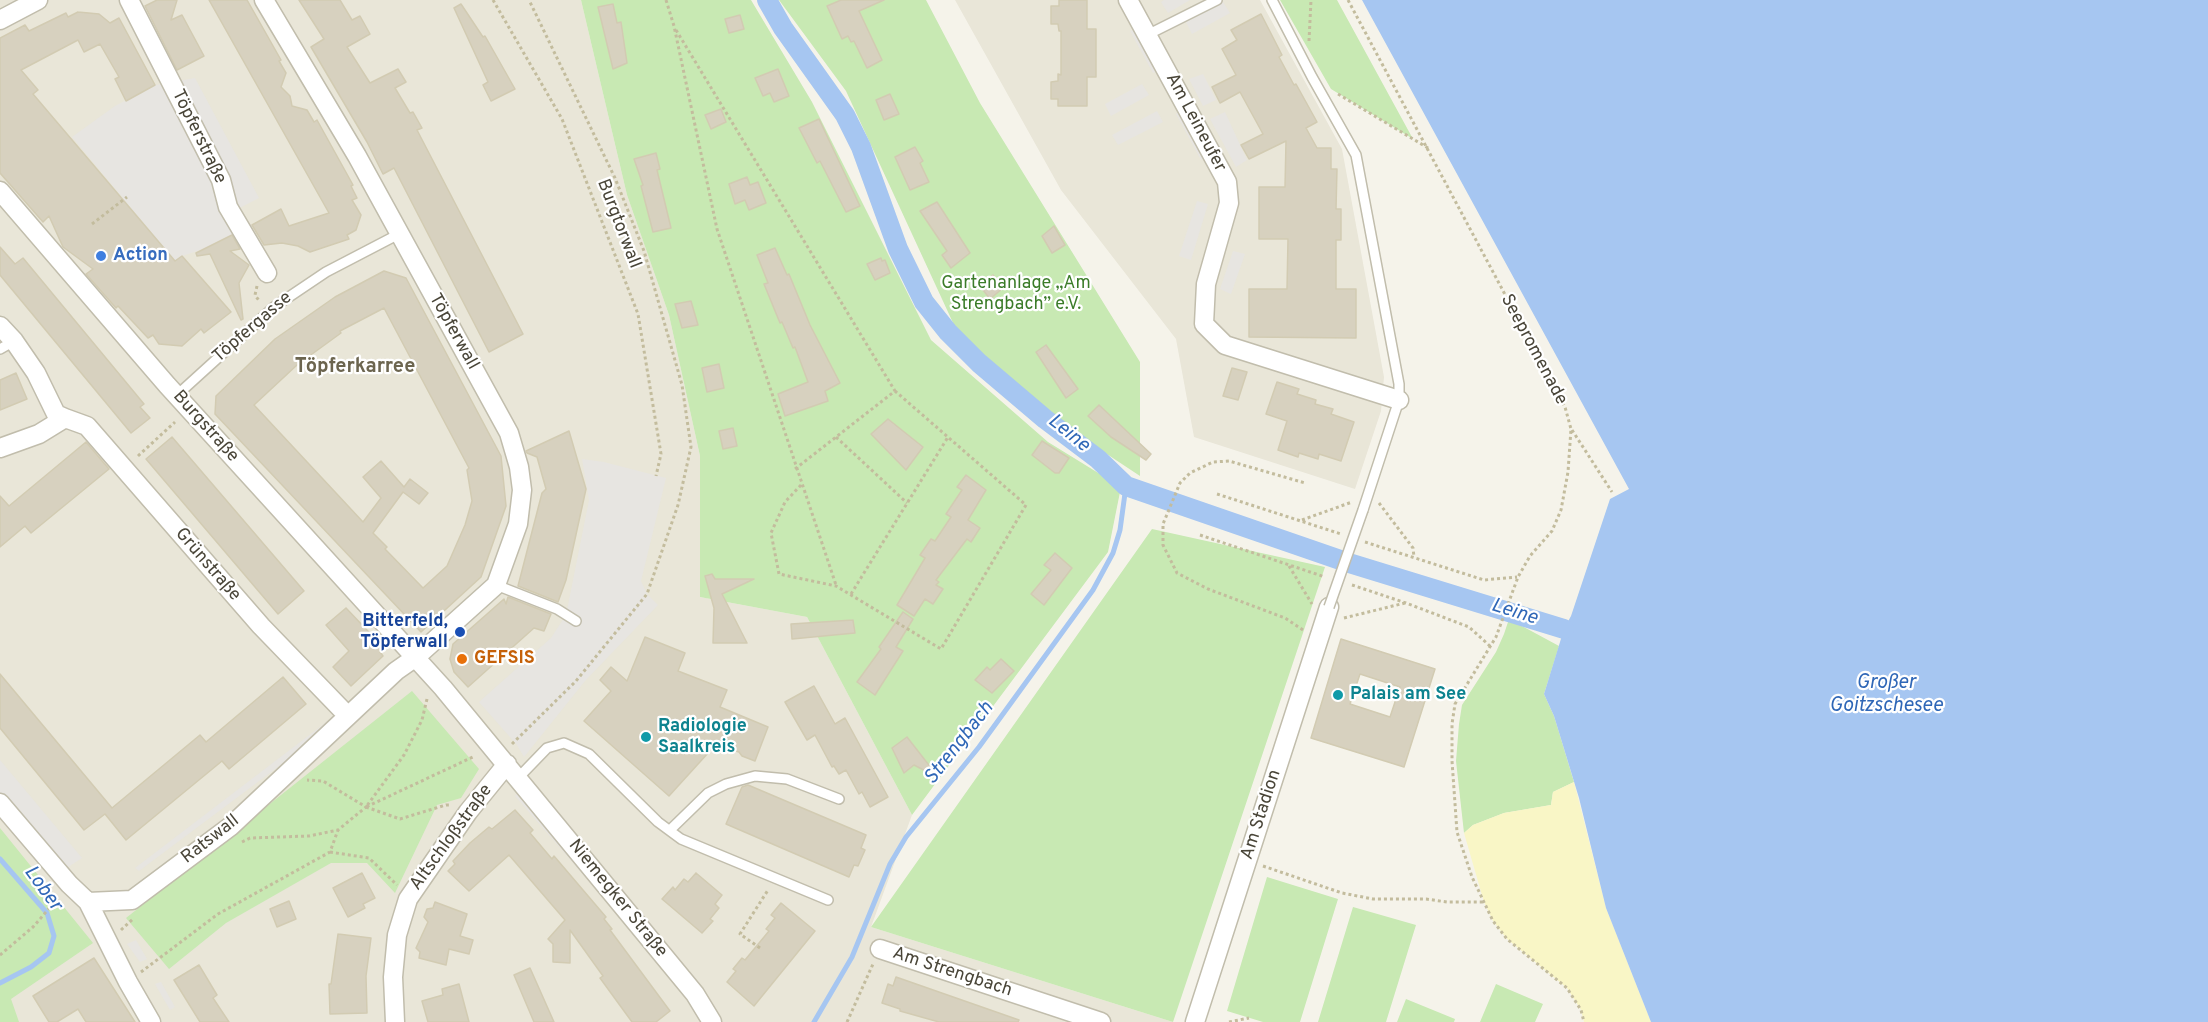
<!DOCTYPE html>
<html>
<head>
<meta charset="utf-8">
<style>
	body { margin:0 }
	canvas { display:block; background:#f5f3ea }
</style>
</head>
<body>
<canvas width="2208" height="1022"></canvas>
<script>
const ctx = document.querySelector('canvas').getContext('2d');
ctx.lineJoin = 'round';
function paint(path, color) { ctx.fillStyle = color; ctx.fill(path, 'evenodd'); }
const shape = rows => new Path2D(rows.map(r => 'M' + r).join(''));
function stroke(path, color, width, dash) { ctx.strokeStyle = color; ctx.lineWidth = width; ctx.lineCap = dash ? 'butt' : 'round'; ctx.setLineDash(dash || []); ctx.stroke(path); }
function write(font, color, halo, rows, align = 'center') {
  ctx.font = font + ' Overpass,sans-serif'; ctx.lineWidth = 4.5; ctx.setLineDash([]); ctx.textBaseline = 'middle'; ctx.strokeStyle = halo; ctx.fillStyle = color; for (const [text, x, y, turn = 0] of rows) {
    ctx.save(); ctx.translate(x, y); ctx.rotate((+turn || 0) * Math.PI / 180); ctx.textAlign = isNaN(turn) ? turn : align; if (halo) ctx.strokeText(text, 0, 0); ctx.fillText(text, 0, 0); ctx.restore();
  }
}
const residential = shape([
	[0,0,581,0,627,195,669,315,700,456,700,597,807,617,912,815,871,927,1173,1022,0,1022],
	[955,0,1260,0,1342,149,1384,377,1381,411,1355,489,1194,437,1176,339,1061,190]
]);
const green = shape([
	[581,0,751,0,812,102,931,340,1048,442,1121,487,1108,552,912,815,807,617,700,597,700,456,669,315,627,195],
	[779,0,926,0,980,103,1140,362,1140,476,1066,427,960,338,846,91],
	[1280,0,1337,0,1413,139,1331,89],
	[1152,529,1325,567,1173,1022,871,927],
	[1509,619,1559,646,1544,694,1554,716,1574,782,1553,792,1551,805,1504,813,1473,825,1464,833,1456,761,1459,724,1462,705,1496,652,1504,634],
	[412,691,479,769,461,798,437,805,395,893,367,863,331,863,226,923,169,969,126,918],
	[0,828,93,943,11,999,19,1022,0,1022],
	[1267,877,1338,899,1300,1022,1263,1022,1227,1011],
	[1353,907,1416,925,1386,1022,1318,1022],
	[1496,984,1543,1004,1535,1022,1480,1022],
	[1406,999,1455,1019,1454,1022,1397,1022]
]);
const sand = shape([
	[1574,782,1606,908,1651,1022,1584,1022,1581,1010,1567,988,1507,939,1493,921,1484,902,1464,833,1473,825,1504,813,1551,805,1553,792]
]);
const parking = shape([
	[1164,0,1190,0,1168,13,1161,2],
	[1223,2,1230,13,1192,34,1186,22],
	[1136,29,1159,70,1153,73,1130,31],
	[1203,74,1216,100,1203,106,1189,79],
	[195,78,259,198,224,216,234,234,206,248,182,256,175,261,72,137,115,106,156,85],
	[1142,84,1149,95,1111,116,1105,104],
	[1157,111,1163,122,1118,145,1112,135],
	[1181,111,1206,157,1201,160,1176,114],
	[1225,112,1247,160,1236,167,1210,119],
	[1197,201,1208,204,1191,260,1179,256],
	[1233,251,1245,254,1231,294,1220,289],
	[582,459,604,462,666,478,641,581,647,594,658,605,585,681,524,757,517,745,479,702,551,638,566,615,589,500],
	[333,717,338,722,139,871,135,868],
	[0,760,82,858,59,873,0,803],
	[518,793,644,944,515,796],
	[136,940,147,959,140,962,127,944],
	[161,982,175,1007,170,1010,155,984]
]);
const water = shape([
	[1362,0,2208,0,2208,1022,1651,1022,1606,908,1579,798,1554,716,1544,694,1564,629,1571,616,1610,499,1629,489]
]);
const stream = shape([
	[0,859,47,913,54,936,49,953,31,967,0,983],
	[814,1022,852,957,890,864,906,837,979,747,1093,590,1113,553,1120,530,1126,486]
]);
const canal = shape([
	[767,0,783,28,845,115,861,147,898,249,924,302,948,332,979,363,1045,419,1098,459,1126,486,1349,563,1564,629]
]);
const building = shape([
	[157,0,177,0,171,20,182,15,204,56,177,70,145,6,157,0],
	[209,0,247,0,281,60,279,61,286,73,281,87,290,96,292,106,307,110,314,122,317,120,353,185,351,186,357,198,352,200,361,215,356,230,347,235,349,239,310,252,298,246,282,243,264,245,252,225,281,209,289,226,329,213,209,0],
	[299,0,340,0,352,20,360,16,370,34,347,47,370,83,398,69,406,82,395,88,410,113,413,112,422,128,417,130,523,334,489,352,394,168,383,174,367,142,311,47,324,39,299,0],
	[841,0,884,0,859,11,882,60,867,68,854,41,851,42,848,36,842,39,827,6,841,0],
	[1059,0,1087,0,1087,29,1096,29,1096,77,1087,77,1087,106,1058,106,1058,99,1051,99,1051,82,1058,81,1058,74,1061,75,1061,31,1059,31,1058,24,1051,24,1051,6,1059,6,1059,0],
	[461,4,483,37,485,36,515,89,491,101,483,85,488,82,454,8,461,4],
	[613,4,617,23,621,22,627,63,613,69,598,7,613,4],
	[78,12,99,14,110,23,119,18,155,85,126,101,115,79,119,77,100,44,84,52,78,40,21,70,38,90,33,94,175,261,182,256,231,312,204,333,201,329,182,346,159,344,153,335,148,338,118,306,116,308,86,274,93,269,63,247,49,216,43,222,0,173,0,38,25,25,29,31,66,13,68,17,78,12],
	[1261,14,1282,55,1279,57,1294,85,1296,84,1317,122,1306,128,1317,148,1331,148,1331,169,1337,169,1336,209,1341,209,1341,240,1336,240,1336,289,1356,289,1356,338,1249,337,1249,289,1287,289,1288,239,1259,239,1259,187,1285,187,1286,141,1249,159,1241,145,1263,134,1240,92,1220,103,1212,87,1236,75,1222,49,1237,40,1231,30,1261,14],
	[740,15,744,29,729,33,725,19,740,15],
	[778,69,789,96,774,102,770,93,763,96,755,78,778,69],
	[890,94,899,114,884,120,876,100,890,94],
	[721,109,726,122,711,129,705,115,721,109],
	[819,119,860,206,846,212,820,161,817,163,799,128,819,119],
	[915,147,923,161,920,163,929,182,910,190,895,157,915,147],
	[656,153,660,169,657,170,671,228,653,232,641,186,643,185,634,159,656,153],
	[747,177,750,185,758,182,766,203,749,210,745,200,735,204,729,184,747,177],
	[937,202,970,253,951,268,942,255,947,251,920,211,937,202],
	[1054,226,1065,245,1052,253,1042,236,1054,226],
	[232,235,240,249,230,251,249,265,239,283,243,319,241,320,210,254,197,256,196,253,232,235],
	[0,247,15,264,23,258,144,404,140,407,150,418,131,433,0,275,0,247],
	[775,248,787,275,789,274,810,325,840,383,825,391,828,401,785,416,778,394,808,382,795,347,793,348,782,322,780,323,764,284,768,283,757,255,775,248],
	[881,258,882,261,885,260,890,273,875,280,867,264,881,258],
	[384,271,406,278,501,456,506,506,481,577,421,632,215,414,216,396,275,339,335,297,384,271],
	[384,308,469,468,467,470,472,501,465,525,447,566,423,588,385,549,387,547,373,533,403,492,419,504,428,493,410,479,404,487,381,461,363,477,381,498,363,522,254,405,297,365,341,333,340,331,384,308],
	[993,275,1003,288,990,299,980,286,993,275],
	[691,301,698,325,682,328,675,304,691,301],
	[1046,345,1078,389,1066,398,1036,352,1046,345],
	[719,364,724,388,707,392,702,368,719,364],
	[1232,368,1247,372,1238,400,1223,396,1232,368],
	[16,373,27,399,0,410,0,380,16,373],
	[1277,382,1299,389,1297,394,1316,400,1315,404,1333,409,1331,414,1354,422,1341,461,1319,454,1318,459,1299,453,1298,457,1278,450,1287,421,1266,414,1277,382],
	[1099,405,1151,454,1146,460,1111,437,1088,416,1099,405],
	[888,419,923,447,906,470,871,434,888,419],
	[733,428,737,446,723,449,719,431,733,428],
	[569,431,586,489,566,580,558,602,518,586,542,493,546,489,537,457,527,453,526,451,569,431],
	[172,437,304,591,278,614,146,459,172,437],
	[1042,441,1069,458,1059,473,1055,473,1032,455,1042,441],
	[86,442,109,469,31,533,25,526,0,547,0,496,9,506,86,442],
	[966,475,986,490,968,520,980,528,971,542,967,539,936,580,939,582,936,585,943,589,933,604,925,599,914,616,897,605,925,558,920,555,931,539,935,541,951,517,946,514,962,490,957,487,966,475],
	[1055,553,1072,568,1044,605,1031,594,1051,570,1044,565,1055,553],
	[712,574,715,579,754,579,722,594,747,643,713,643,714,608,705,576,712,574],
	[508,597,551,614,544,631,534,628,468,687,454,672,450,659,453,644,504,599,506,604,508,597],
	[346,608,384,648,380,652,383,656,351,686,333,667,349,651,326,625,346,608],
	[903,612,913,619,896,647,903,651,875,695,857,682,881,649,879,647,903,612],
	[853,620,855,633,792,639,791,624,853,620],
	[645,637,685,653,678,671,727,690,720,707,768,727,755,761,742,756,739,752,712,744,709,752,669,796,584,721,611,691,600,680,611,667,627,681,645,637],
	[1341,639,1435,669,1404,767,1311,738,1341,639],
	[1360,674,1400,687,1390,717,1350,704,1360,674],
	[1001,659,1014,671,992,693,975,680,987,667,990,670,1001,659],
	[0,674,112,808,200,735,206,742,283,677,306,704,229,769,222,761,126,840,105,814,84,830,0,728,0,674],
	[814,686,835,724,845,718,888,797,870,807,862,792,859,794,846,770,839,774,834,766,832,767,815,735,807,740,785,702,814,686],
	[907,737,939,778,914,765,904,773,892,748,907,737],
	[748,785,866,835,861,848,865,850,858,866,854,865,849,877,726,824,742,787,748,785],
	[515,810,533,830,530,833,552,859,554,856,606,917,604,919,612,929,610,930,670,1011,656,1022,632,1022,600,978,603,976,570,930,570,963,553,962,553,944,548,939,565,920,509,855,469,891,448,871,455,864,453,861,470,843,489,827,492,829,515,810],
	[362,873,375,898,363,904,365,908,348,917,333,888,362,873],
	[696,873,722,895,715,904,719,908,710,919,713,921,702,933,662,899,673,887,675,890,684,879,688,882,696,873],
	[289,901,296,919,277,927,270,909,289,901],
	[435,902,467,914,460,936,473,940,469,954,449,949,446,965,419,958,420,952,416,948,428,922,424,917,427,909,433,908,435,902],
	[781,903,815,931,754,1006,727,982,736,971,733,969,742,958,745,960,769,931,766,929,775,918,771,915,781,903],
	[338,934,371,938,366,976,367,1013,330,1014,329,984,331,984,338,934],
	[94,958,135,1022,86,1022,78,1009,57,1022,49,1022,33,996,94,958],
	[199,965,217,995,213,998,229,1022,200,1022,174,980,199,965],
	[530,968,554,1022,534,1022,514,975,530,968],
	[896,977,1019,1020,1018,1022,939,1022,900,1011,900,1009,882,1003,888,984,893,986,896,977],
	[459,984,469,1022,428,1022,422,1001,443,995,442,989,459,984]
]);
const path = shape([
	[493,0,562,119,638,314,661,454,656,476],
	[666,0,674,26,717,229,836,585],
	[1348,0,1565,407,1571,429,1568,472,1561,510,1552,531,1530,556,1518,577,1496,637,1455,704,1452,724,1452,761,1457,832,1472,877,1493,921,1507,939,1567,988,1581,1010,1584,1022],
	[676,30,895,391,795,469],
	[1309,41,1311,0],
	[1338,94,1428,148],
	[92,224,127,197],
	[257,286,255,295,260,302],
	[1572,430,1612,492],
	[836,437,907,503],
	[138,456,175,422],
	[801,485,785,502,771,533,779,574,836,586,941,649,1026,505,895,391],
	[1217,494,1341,534],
	[1379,503,1413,548,1414,557],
	[1302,520,1352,502],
	[1200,535,1325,577],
	[1365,542,1484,580,1517,577],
	[1289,566,1312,604],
	[1352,585,1406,603,1469,627,1491,647],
	[851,594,948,437],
	[1344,618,1405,603],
	[1303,630,1285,618,1208,589,1177,573,1163,545,1163,524,1180,483,1190,473,1213,462,1229,461,1305,483],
	[427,699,422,720,404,755,366,807,475,756],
	[512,744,576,681,647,594,678,505,691,447,682,385,644,251,615,178,529,0],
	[366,807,400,819,446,805,451,805],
	[242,842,250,838,309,836,338,830,366,807,323,781,307,780],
	[330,852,369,858,397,885],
	[1263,866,1342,893,1373,899,1426,899,1447,902,1484,902],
	[121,930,134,918],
	[760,948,740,934,768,890],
	[0,955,33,927,59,897],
	[141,972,218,914,330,852,338,830],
	[847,1022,873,964],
	[1229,1022,1249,1018]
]);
const service = shape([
	[1272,0,1312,77,1356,155,1399,384,1399,400,1363,510],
	[1147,35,1217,0],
	[0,349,14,341],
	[176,396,274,307,326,272,399,234],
	[496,585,557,609,576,621],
	[518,778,547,748,564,743,589,754,658,822,681,839,828,900],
	[670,830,708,793,726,784,755,776,787,779,839,799]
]);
const minor = shape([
	[129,0,221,180,228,207,267,273],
	[1128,0,1227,182,1229,203,1206,284,1204,324,1225,345,1399,400],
	[0,20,38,0],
	[0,191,167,385,443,688,695,994,712,1022],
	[0,326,14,341,36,373,56,414,65,418],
	[0,448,39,434,65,418,87,426,261,626,348,716],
	[0,803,69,884,88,902,132,900,231,826,396,671,416,657,496,585,518,524,522,490,519,467,509,433,357,156,264,0],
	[88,902,128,982,151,1022],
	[880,949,1101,1022],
	[395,1022,393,977,397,935,408,899,468,812,507,764],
	[1195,1022,1329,607]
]);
const serviceBridge = shape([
	[1329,607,1363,510]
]);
const markers = [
	[101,256,6,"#3f7fe0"],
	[460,632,6,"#1a4fb4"],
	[462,659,6,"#e8710a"],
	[1338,695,6,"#0f9aa8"],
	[646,737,6,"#0f9aa8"]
];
const streetNames = [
	["Am Leineufer",1195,123,62],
	["Töpferstraße",198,137,64],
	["Burgtorwall",618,224,69],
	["Töpfergasse",253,328,-41],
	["Töpferwall",453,332,61],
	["Seepromenade",1533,350,62],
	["Burgstraße",205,427,48],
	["Grünstraße",207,565,49],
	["Am Stadion",1262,815,-72],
	["Altschloßstraße",452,838,-54],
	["Ratswall",211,840,-38],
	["Niemegker Straße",617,899,51],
	["Am Strengbach",952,973,18]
];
const shopNames = [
	["Action",113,256]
];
const parkNames = [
	["Gartenanlage „Am",1016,284],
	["Strengbach” e.V.",1016,305]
];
const transitNames = [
	["Bitterfeld,",448,622],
	["Töpferwall",448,643]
];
const foodNames = [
	["GEFSIS",474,659]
];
const cultureNames = [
	["Palais am See",1350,695],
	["Radiologie",658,727],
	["Saalkreis",658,748]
];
const neighbourhoodNames = [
	["Töpferkarree",355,368]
];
const waterNames = [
	["Leine",1068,434,39],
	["Leine",1514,613,17],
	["Großer",1886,684],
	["Goitzschesee",1886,707],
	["Strengbach",960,744,-52],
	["Lober",42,889,54]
];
paint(residential, '#e9e6d8');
paint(green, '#c8e9b3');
paint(sand, '#f9f6c6');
paint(parking, '#e7e5e1');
paint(water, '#a6c6f1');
stroke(stream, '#a6c6f1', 5);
stroke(canal, '#a6c6f1', 20);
paint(building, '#d7d1bf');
stroke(building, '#d2cbb2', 1.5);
stroke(service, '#c1bdac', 12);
stroke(minor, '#c1bdac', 21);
stroke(path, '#c3bc9d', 3, [3, 3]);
stroke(service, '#fff', 9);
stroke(minor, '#fff', 18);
stroke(serviceBridge, '#c1bdac', 12, []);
stroke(serviceBridge, '#fff', 9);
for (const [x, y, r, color] of markers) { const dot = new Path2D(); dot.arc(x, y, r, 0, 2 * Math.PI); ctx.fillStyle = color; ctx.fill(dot); stroke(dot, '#fff', 2); }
write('18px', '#494538', '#fff', streetNames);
write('bold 18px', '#366cbe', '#fff', shopNames, 'left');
write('18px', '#3b7c29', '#fff', parkNames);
write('bold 18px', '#164399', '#fff', transitNames, 'right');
write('bold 18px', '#c56008', '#fff', foodNames, 'left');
write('bold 18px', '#0d838f', '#fff', cultureNames, 'left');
write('bold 20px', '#6c654f', '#fff', neighbourhoodNames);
write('italic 20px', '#2f67b7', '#fff', waterNames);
</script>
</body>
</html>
